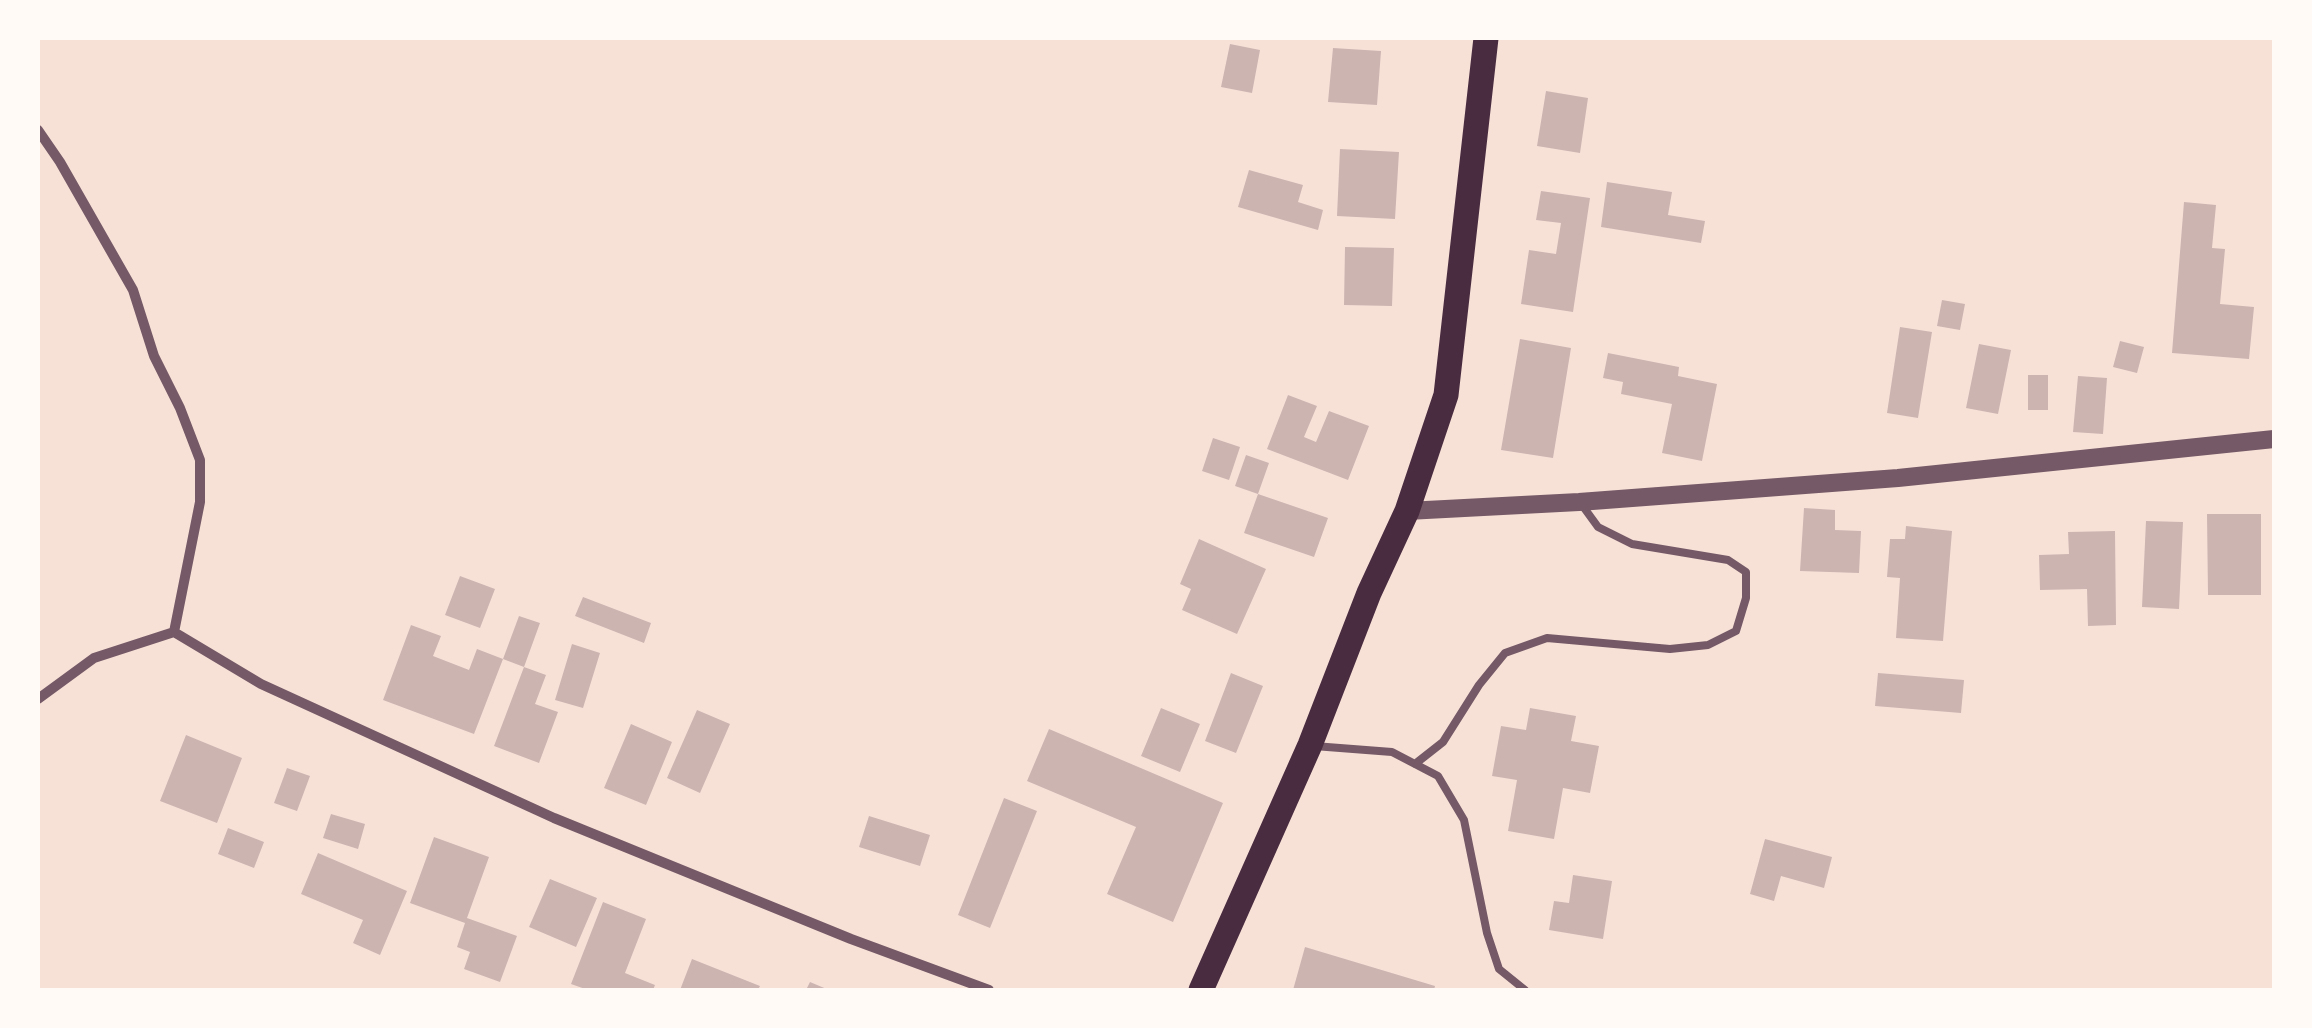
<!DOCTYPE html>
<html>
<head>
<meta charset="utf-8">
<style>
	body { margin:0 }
	#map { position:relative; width:2312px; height:1028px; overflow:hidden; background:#f7e1d7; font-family:"Fira Sans Condensed",sans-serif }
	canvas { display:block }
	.frame { position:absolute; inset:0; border:40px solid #fffaf5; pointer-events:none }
</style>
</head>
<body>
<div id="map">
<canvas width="2312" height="1028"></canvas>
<div class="frame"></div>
</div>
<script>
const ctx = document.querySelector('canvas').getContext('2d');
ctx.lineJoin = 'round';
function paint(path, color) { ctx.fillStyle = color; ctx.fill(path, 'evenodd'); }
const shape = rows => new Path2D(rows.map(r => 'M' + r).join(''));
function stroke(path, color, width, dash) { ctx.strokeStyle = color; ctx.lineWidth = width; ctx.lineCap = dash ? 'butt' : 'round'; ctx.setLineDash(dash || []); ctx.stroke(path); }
const building = shape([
	[1230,44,1260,50,1252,93,1221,87],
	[1333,48,1381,51,1377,105,1328,102],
	[1546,91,1588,98,1580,153,1537,146],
	[1340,149,1399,152,1395,219,1337,216],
	[1249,170,1303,185,1298,202,1323,210,1318,230,1238,207],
	[1607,182,1672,192,1668,215,1705,221,1701,243,1601,227],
	[1541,191,1590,198,1573,312,1521,304,1529,250,1556,254,1561,223,1536,220],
	[2184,202,2216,205,2212,248,2225,249,2220,304,2254,307,2249,359,2172,353],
	[1345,247,1394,248,1392,306,1344,305],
	[1942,300,1965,304,1960,330,1937,326],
	[1900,327,1932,332,1918,418,1887,413],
	[1520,339,1571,348,1553,458,1501,450],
	[2120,341,2144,347,2137,373,2113,367],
	[1979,344,2011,350,1998,414,1966,408],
	[1608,353,1679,367,1678,376,1717,384,1702,461,1662,453,1672,404,1621,394,1623,382,1603,378],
	[2028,375,2048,375,2048,410,2028,410],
	[2078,376,2107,378,2103,434,2073,432],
	[1288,395,1317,406,1304,437,1316,442,1329,411,1369,426,1348,480,1267,449],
	[1213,438,1240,447,1229,480,1202,471],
	[1246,455,1269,463,1258,494,1235,486],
	[1258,494,1328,518,1314,557,1244,533],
	[1804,508,1835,510,1835,530,1861,531,1859,573,1800,571],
	[2207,514,2261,514,2261,595,2208,595],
	[2146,521,2183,522,2179,609,2142,607],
	[1906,526,1952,531,1943,641,1896,638,1900,578,1887,577,1890,539,1905,539],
	[2115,531,2116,625,2088,626,2087,589,2040,590,2039,555,2069,554,2068,532],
	[1199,539,1266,569,1237,634,1182,610,1191,589,1180,584],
	[460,576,495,589,480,628,445,615],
	[583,597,651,623,644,643,575,616],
	[519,616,540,623,524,667,503,659],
	[411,625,441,636,433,656,469,670,477,649,503,659,474,734,383,700],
	[572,644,600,653,583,708,555,700],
	[524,667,546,675,535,704,558,712,539,763,494,746],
	[1231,673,1263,686,1236,753,1205,741],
	[1878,673,1964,680,1961,713,1875,706],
	[1161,708,1200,724,1180,772,1141,756],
	[1530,708,1576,716,1571,741,1599,746,1590,793,1563,788,1554,839,1508,831,1517,780,1492,776,1501,726,1526,730],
	[697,710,730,724,700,793,667,778],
	[631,724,672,742,646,805,604,788],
	[1049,729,1223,803,1173,922,1107,894,1136,827,1027,781],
	[186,735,242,758,217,823,160,801],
	[287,768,310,776,297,811,274,803],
	[1004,798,1037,811,990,928,958,915],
	[331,814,365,824,358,849,323,838],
	[869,816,930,835,920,866,859,847],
	[228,828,264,842,254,868,218,854],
	[434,837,489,857,467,918,517,936,500,982,464,969,470,952,457,947,465,923,410,903],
	[1765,839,1832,857,1824,888,1781,876,1774,901,1750,894],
	[318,853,407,891,380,955,353,943,363,920,301,894],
	[1573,875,1612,881,1603,939,1549,930,1554,901,1569,903],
	[550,879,597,898,576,947,529,927],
	[603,902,646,919,625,973,655,985,653,990,588,990,571,984],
	[1305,947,1435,986,1434,990,1293,990],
	[692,959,760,986,758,990,680,990],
	[810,982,829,990,806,990]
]);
const service = shape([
	[1314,746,1392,752,1438,776,1464,820,1487,933,1499,969,1525,990],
	[1415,764,1443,742,1479,685,1505,653,1547,638,1670,649,1708,645,1736,631,1746,598,1746,572,1728,560,1632,544,1598,527,1582,505]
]);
const minor = shape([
	[38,130,60,162,133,290,154,356,180,408,200,460,200,502,174,632],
	[174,632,261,684,554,818,851,939,989,990],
	[38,699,94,658,174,632]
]);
const tertiary = shape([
	[1407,511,1579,502,1898,478,2274,439]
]);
const primary = shape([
	[1201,990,1310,745,1369,593,1407,511,1446,395,1486,38]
]);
paint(building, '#ccb4b1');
stroke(service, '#755966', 8);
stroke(minor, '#755966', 10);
stroke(tertiary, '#755966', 18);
stroke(primary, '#4a2c40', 25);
</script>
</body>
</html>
